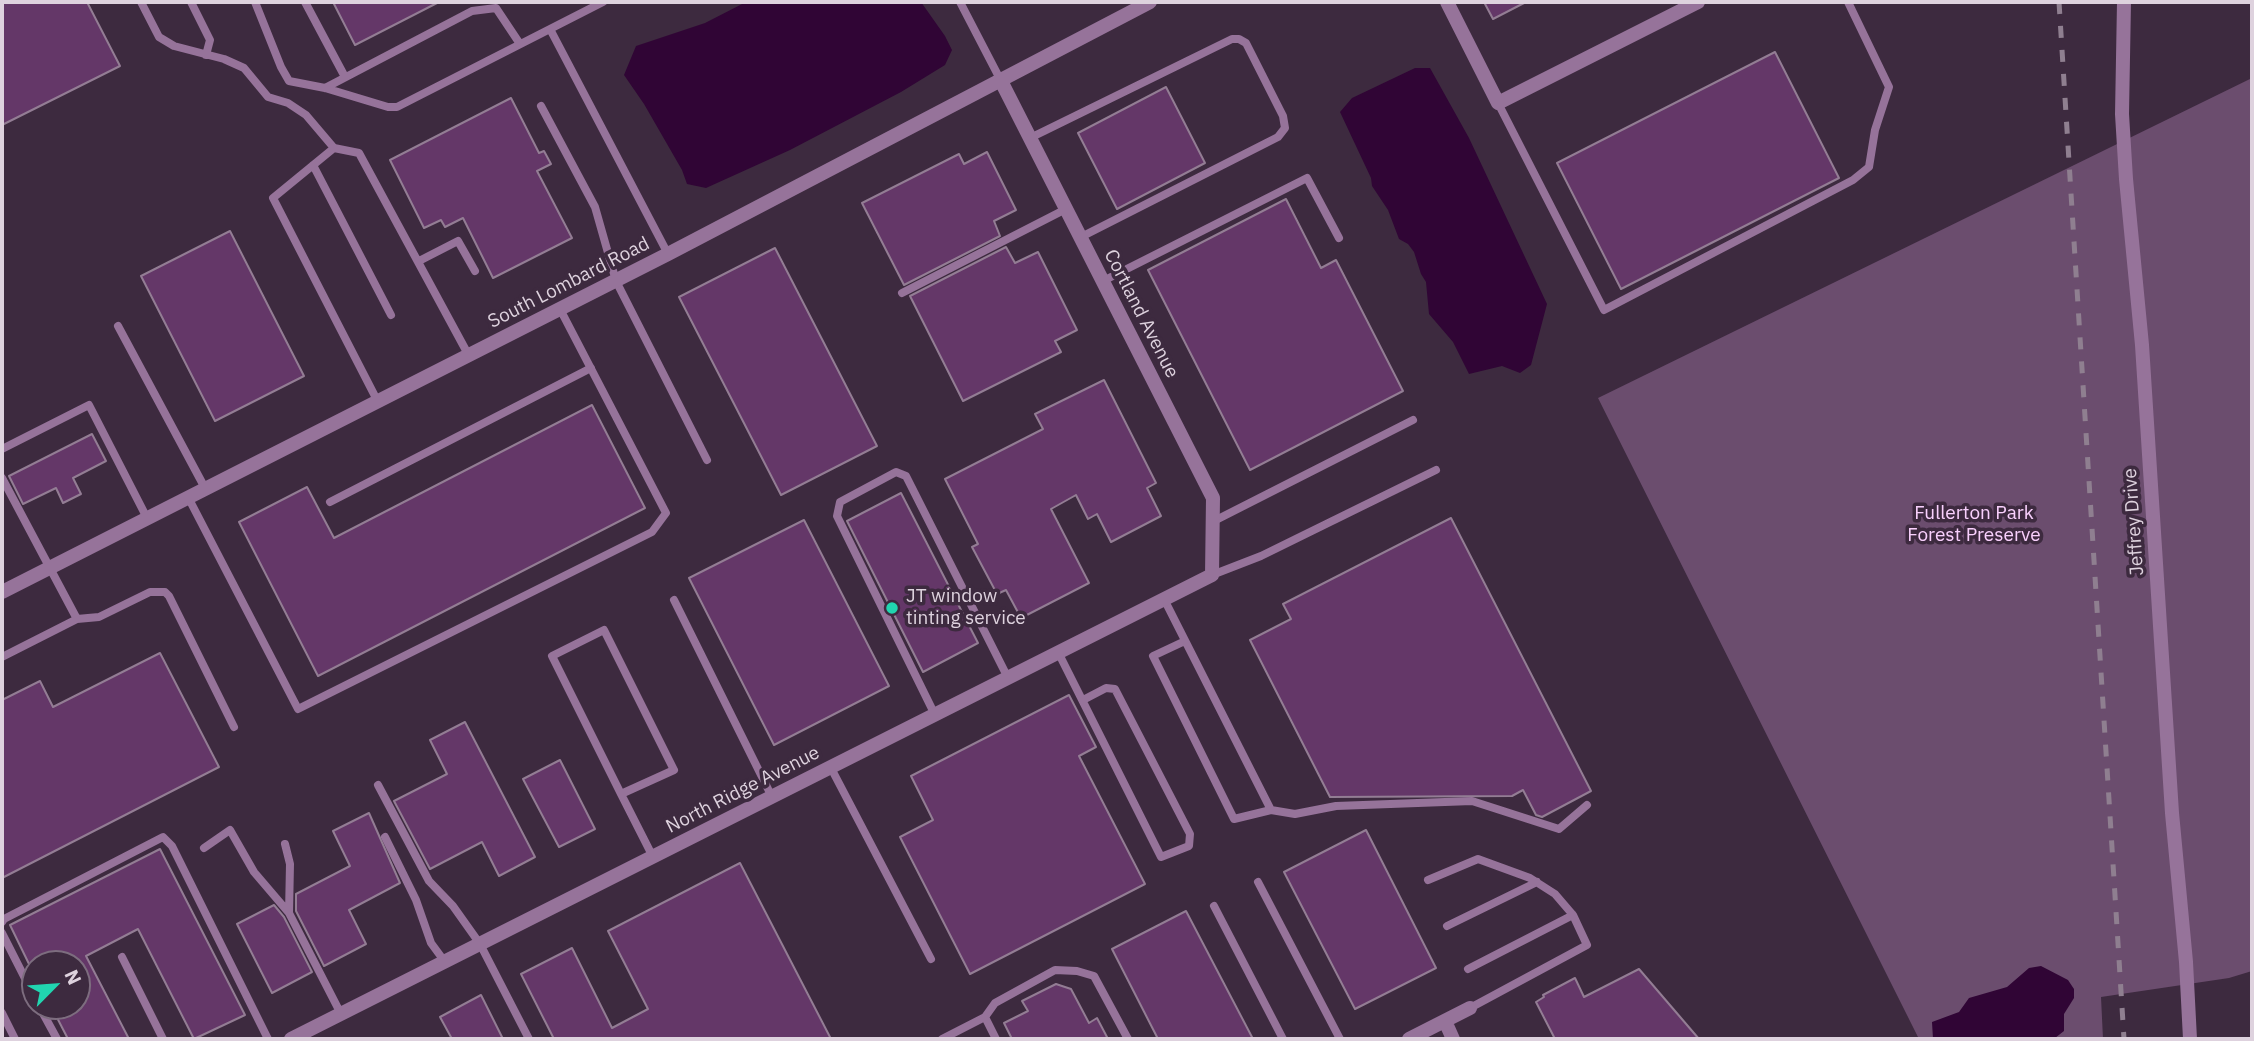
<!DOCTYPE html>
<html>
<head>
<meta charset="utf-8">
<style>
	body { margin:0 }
	#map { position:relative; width:2254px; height:1041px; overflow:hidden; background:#3d2a3f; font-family:"IBM Plex Sans",sans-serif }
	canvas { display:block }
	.frame { position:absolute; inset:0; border:4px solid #ded2de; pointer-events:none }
	.north { position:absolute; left:21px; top:950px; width:70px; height:70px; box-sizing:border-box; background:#3d2a3f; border:2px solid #7d6d7f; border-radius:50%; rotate:65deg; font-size:19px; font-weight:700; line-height:28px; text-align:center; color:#ded2de }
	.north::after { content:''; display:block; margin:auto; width:24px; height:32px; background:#21d5b0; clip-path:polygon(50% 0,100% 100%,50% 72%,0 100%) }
</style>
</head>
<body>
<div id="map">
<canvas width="2254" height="1041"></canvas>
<div class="frame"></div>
<div class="north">N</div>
</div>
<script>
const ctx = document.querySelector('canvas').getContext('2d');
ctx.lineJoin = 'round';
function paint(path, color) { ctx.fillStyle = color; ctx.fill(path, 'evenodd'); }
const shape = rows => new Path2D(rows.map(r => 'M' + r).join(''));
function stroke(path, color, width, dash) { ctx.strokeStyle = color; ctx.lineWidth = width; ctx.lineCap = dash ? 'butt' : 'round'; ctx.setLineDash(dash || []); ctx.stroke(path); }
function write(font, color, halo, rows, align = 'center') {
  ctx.font = font + ' "IBM Plex Sans",sans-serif'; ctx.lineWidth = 7; ctx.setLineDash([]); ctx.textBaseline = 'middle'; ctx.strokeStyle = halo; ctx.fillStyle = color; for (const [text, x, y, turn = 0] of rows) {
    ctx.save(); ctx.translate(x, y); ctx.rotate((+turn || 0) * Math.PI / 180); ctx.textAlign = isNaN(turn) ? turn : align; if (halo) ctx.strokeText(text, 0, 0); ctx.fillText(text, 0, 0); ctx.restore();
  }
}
const green = shape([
	[2252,78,2252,971,2229,978,2101,997,2103,1039,1919,1039,1598,398]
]);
const water = shape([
	[746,2,921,2,945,36,952,50,945,65,901,92,790,150,706,188,687,184,682,170,644,104,624,75,636,46,705,23],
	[1415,68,1430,68,1469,138,1547,304,1531,365,1520,373,1502,366,1469,374,1453,342,1429,314,1426,282,1421,274,1414,252,1408,244,1399,239,1388,210,1372,186,1371,178,1340,112,1352,98],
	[2041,966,2068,980,2074,989,2074,998,2064,1014,2064,1031,2055,1038,1933,1039,1932,1022,1959,1012,1969,998,2007,987,2029,968]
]);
const building = shape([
	[2,2,87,2,120,66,2,125,2,2],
	[333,2,439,2,355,45,333,2],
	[1484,2,1526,2,1493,19,1484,2],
	[1775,52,1839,178,1621,289,1557,163,1775,52],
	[1166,87,1205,163,1117,209,1078,133,1166,87],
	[511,98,539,153,544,151,551,164,537,171,572,238,493,278,463,218,445,227,441,220,424,228,390,160,511,98],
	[987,152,1016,210,994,221,1000,236,904,285,862,203,959,154,964,164,987,152],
	[1286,199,1321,268,1336,260,1403,391,1250,470,1148,270,1286,199],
	[230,231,304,376,215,421,141,276,230,231],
	[1006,247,1015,263,1038,252,1077,330,1055,341,1061,352,963,401,910,296,1006,247],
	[775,248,877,446,781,495,679,297,775,248],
	[1104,380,1156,483,1147,488,1161,516,1111,542,1097,514,1088,519,1076,495,1051,509,1089,583,1021,618,1006,590,997,594,972,547,978,544,945,479,1043,429,1035,414,1104,380],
	[592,405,645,508,318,676,239,522,307,487,334,538,592,405],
	[92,434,106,461,73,478,81,494,63,503,56,488,23,504,9,476,92,434],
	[901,493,978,643,923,672,847,521,901,493],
	[1451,518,1591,791,1542,817,1536,815,1523,790,1512,796,1330,797,1250,640,1291,619,1283,604,1451,518],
	[804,520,889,686,774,745,689,578,804,520],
	[160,653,219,767,2,878,2,700,40,681,53,707,160,653],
	[1069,695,1096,747,1079,756,1145,884,970,974,900,837,933,820,911,776,1069,695],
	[465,722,535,857,499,876,482,842,430,869,394,801,447,774,430,740,465,722],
	[560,760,595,829,559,847,523,779,560,760],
	[369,813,400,883,349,910,366,944,324,966,296,911,296,894,350,866,333,831,369,813],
	[1366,830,1436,968,1355,1009,1284,872,1366,830],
	[160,849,245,1015,194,1039,138,929,86,956,129,1039,68,1039,51,1006,77,1006,77,964,29,964,10,925,160,849],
	[740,863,831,1039,554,1039,521,974,572,948,612,1028,648,1009,608,931,740,863],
	[274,905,284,917,312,972,272,993,237,924,274,905],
	[1186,911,1253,1039,1158,1039,1112,949,1186,911],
	[1639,969,1699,1039,1555,1039,1536,1002,1544,997,1543,995,1575,978,1584,997,1639,969],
	[1056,984,1071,989,1089,1023,1097,1018,1108,1039,1012,1039,1004,1023,1028,1011,1022,1001,1056,984],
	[481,995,503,1039,452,1039,440,1017,481,995]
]);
const lane = shape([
	[141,2,159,37,174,46,224,59,244,68,268,97,288,103,306,115,334,148],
	[191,2,210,40,206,55],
	[255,2,281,67,289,81,325,88,388,107,397,107,603,2],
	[305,2,345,77],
	[960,2,1000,79],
	[550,29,668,254],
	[325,88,472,11,496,8,520,44],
	[1498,103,1604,310,1853,180,1869,167,1875,130,1889,87,1848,2],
	[541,106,595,207,616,281,707,460],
	[1030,138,1232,39,1239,39,1246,43,1283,116,1285,128,1278,137,1081,237],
	[313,165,391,315],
	[419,261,458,241,475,271],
	[1103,281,1307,178,1339,238],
	[902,293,1066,209],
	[118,326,206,490],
	[378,402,273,198,334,148,359,153,469,356],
	[2,449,89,405,148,520],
	[2,478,77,619],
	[189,499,298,709,652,532,666,513,560,309],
	[330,502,591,368],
	[1212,522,1413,420],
	[1212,575,1261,556,1436,470],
	[1164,599,1271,810],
	[674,600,772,797],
	[1185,641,1153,656,1234,819,1271,810,1295,814,1336,806,1472,801,1559,829,1587,805],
	[1058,652,1161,857,1189,846,1190,834,1115,689,1106,688,1083,700],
	[2,657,77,619,99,617,150,592,165,592,169,596,234,727],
	[935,715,837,516,840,502,896,472,906,476,1008,678],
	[831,768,931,959],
	[378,785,429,881,453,906,480,944,529,1039],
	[621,794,674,770,604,630,552,656,621,794,653,857],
	[385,837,416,900,431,943,445,962],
	[285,844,290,864,289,913,341,1014],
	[204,848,230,830,254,872,289,913],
	[1428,880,1478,859,1530,878,1555,894,1573,915,1587,945,1470,1008],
	[1258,882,1340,1039],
	[1214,906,1283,1039],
	[2,922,4,919,163,837,172,846,268,1039],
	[1447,926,1537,882],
	[2,933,35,998],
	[122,957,163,1039],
	[1468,969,1573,915],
	[39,1006,57,1039],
	[2,1013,15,1039],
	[985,1017,996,1039],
	[942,1039,985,1017,995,1003,1055,970,1077,971,1094,976,1128,1039]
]);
const street = shape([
	[1447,2,1498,103,1698,2],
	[2124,2,2122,114,2126,179,2142,345,2172,813,2186,962,2190,1039],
	[2,592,668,254,1150,2],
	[1445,1021,1453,1039],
	[291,1039,1212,575,1213,498,1000,79],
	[1409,1039,1470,1008]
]);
const rail = shape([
	[2059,2,2124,1039]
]);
const markers = [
	[892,608,7,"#21d5b0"]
];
const streetNames = [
	["South Lombard Road",569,283,-27],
	["Cortland Avenue",1141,314,63],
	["Jeffrey Drive",2134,522,-94],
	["North Ridge Avenue",743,790,-27]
];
const parkNames = [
	["Fullerton Park",1974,514],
	["Forest Preserve",1974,536]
];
const poiNames = [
	["JT window",906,597],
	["tinting service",906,619]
];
paint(green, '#6b4d6e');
paint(water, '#300535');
paint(building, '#643768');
stroke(building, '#937d94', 2);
stroke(lane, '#96739a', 8);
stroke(street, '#96739a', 14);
stroke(rail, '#8f7f90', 5, [12, 12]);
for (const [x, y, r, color] of markers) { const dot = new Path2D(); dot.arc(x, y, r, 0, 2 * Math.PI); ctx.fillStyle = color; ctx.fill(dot); stroke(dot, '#3d2a3f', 2.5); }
write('19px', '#ded2de', '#3d2a3f', streetNames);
write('19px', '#f9d0fd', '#3d2a3f', parkNames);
write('19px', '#ded2de', '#3d2a3f', poiNames, 'left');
</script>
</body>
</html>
